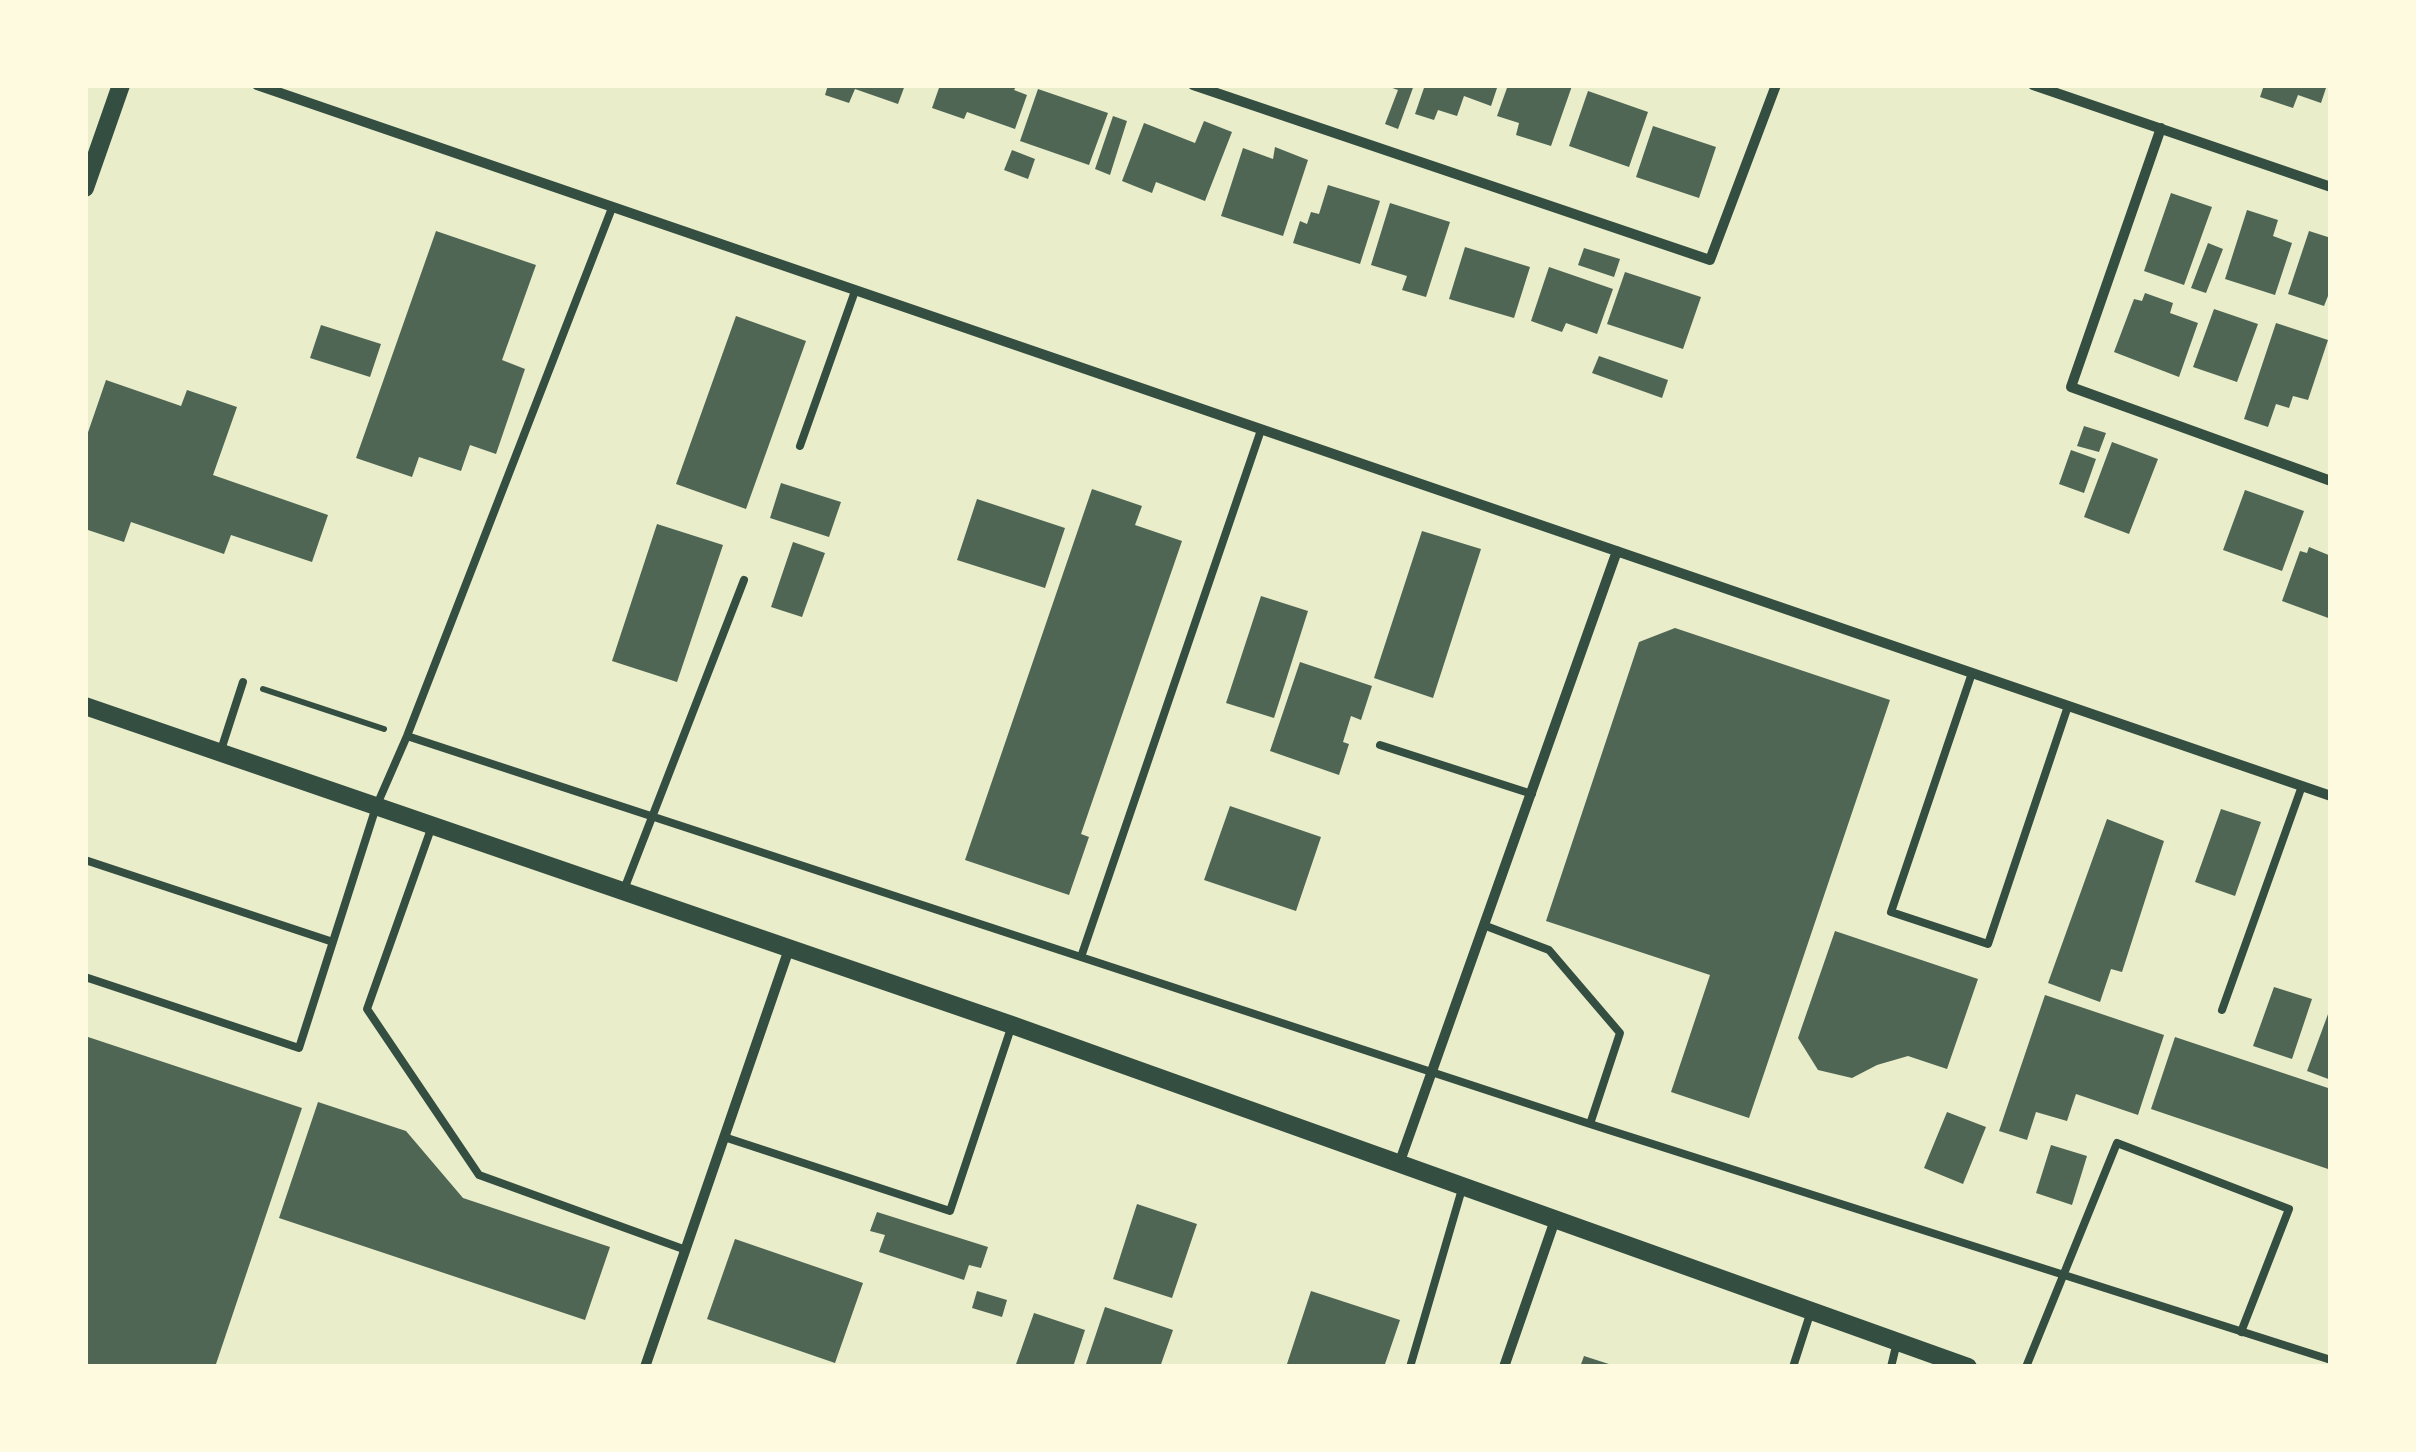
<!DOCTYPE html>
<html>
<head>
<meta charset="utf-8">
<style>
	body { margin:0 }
	#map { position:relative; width:2416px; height:1452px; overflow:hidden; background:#e9edc9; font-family:"DM Sans",sans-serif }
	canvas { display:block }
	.frame { position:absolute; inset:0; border:88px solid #fefae0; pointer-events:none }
</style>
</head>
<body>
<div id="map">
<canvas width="2416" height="1452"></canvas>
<div class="frame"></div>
</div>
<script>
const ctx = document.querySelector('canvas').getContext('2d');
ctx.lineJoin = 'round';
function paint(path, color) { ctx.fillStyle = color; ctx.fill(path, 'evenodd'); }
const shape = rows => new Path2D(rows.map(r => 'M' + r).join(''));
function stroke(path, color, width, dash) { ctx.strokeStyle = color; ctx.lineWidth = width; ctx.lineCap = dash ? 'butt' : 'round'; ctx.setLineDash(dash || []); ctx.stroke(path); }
const building = shape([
	[828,85,905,85,898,104,855,89,849,103,825,95],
	[940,85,1017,85,1014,90,1027,95,1015,129,967,112,964,119,932,108],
	[1414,85,1398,129,1385,124,1398,90,1384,85],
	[1425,85,1498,85,1491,106,1464,96,1457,116,1438,110,1434,120,1415,114],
	[1508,85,1572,86,1551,146,1516,135,1519,123,1497,116],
	[2264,85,2327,85,2321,103,2298,95,2293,108,2260,97],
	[1038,89,1108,113,1089,165,1020,141],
	[1588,91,1648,112,1629,167,1569,146],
	[1113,116,1127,121,1110,175,1095,169],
	[1204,121,1232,132,1205,201,1156,182,1152,193,1122,181,1144,123,1195,143],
	[1653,126,1716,147,1699,198,1636,177],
	[1275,147,1308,160,1283,236,1221,216,1243,148,1273,159],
	[1012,150,1035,159,1028,179,1004,170],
	[1328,185,1380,201,1360,264,1293,243,1300,221,1307,224,1311,212,1319,214],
	[2171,193,2212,207,2184,285,2144,271],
	[1390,203,1450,222,1426,297,1402,290,1407,276,1371,265],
	[2247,210,2278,220,2273,236,2292,243,2275,295,2225,279],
	[436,231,536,265,502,360,525,369,496,454,470,445,461,471,419,457,412,477,356,458],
	[2309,231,2331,238,2331,297,2328,296,2324,306,2288,294],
	[2208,243,2223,249,2206,293,2191,288],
	[1465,247,1530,267,1514,318,1449,299],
	[1584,248,1620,259,1614,277,1578,265],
	[1549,267,1613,289,1597,334,1566,323,1562,332,1531,321],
	[1625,272,1701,297,1683,349,1607,324],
	[2145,293,2173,303,2170,313,2198,323,2179,377,2114,352,2134,299,2142,301],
	[2214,309,2258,324,2237,382,2193,367],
	[736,316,806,341,746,509,676,484],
	[2276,323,2328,340,2308,400,2293,396,2289,408,2276,404,2268,427,2244,419],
	[321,325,381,344,370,377,310,358],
	[1599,356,1668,380,1662,398,1592,373],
	[106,380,181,406,187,390,237,407,213,475,328,515,312,562,231,535,224,554,131,522,124,542,85,529,85,441],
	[2084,426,2106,433,2099,452,2077,446],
	[2112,442,2158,459,2129,534,2084,517],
	[2071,450,2096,459,2084,493,2059,484],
	[781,483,841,502,829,537,770,518],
	[1092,489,1142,506,1135,525,1182,541,1081,834,1089,837,1069,895,965,860],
	[2245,490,2304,511,2282,571,2223,550],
	[977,499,1065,528,1045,588,957,560],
	[657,524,723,545,677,682,612,661],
	[1422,531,1481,549,1433,698,1374,678],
	[793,542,825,553,802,617,771,607],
	[2309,547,2331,556,2331,619,2282,601,2300,551,2307,553],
	[1261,596,1308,611,1274,718,1226,703],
	[1675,628,1890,700,1749,1118,1671,1092,1710,975,1546,921,1639,642],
	[1300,662,1372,686,1361,720,1351,716,1343,742,1349,744,1339,775,1270,751],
	[1230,806,1321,837,1296,911,1204,880],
	[2221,809,2261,822,2235,896,2195,882],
	[2107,819,2164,841,2122,972,2111,969,2100,1002,2048,983],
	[1835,931,1978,979,1947,1069,1908,1056,1877,1065,1852,1078,1818,1070,1798,1038],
	[2274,987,2312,999,2292,1059,2253,1046],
	[2045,995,2164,1035,2138,1115,2076,1094,2067,1121,2036,1112,2027,1140,1999,1131],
	[2331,1006,2331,1080,2307,1071],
	[85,1036,302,1108,215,1367,85,1367],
	[2175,1037,2331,1089,2331,1170,2151,1109],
	[318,1102,406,1131,463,1198,610,1247,585,1320,279,1218],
	[1947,1112,1986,1127,1963,1184,1924,1168],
	[2051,1145,2087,1156,2072,1205,2036,1193],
	[1137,1204,1197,1224,1172,1298,1113,1279],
	[877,1212,988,1247,981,1268,969,1265,964,1280,879,1252,885,1235,870,1231],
	[735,1239,863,1283,835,1363,707,1319],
	[977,1291,1007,1300,1002,1317,972,1308],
	[1311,1291,1400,1320,1384,1367,1286,1367],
	[1105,1307,1173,1330,1160,1367,1085,1367],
	[1034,1313,1085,1330,1073,1367,1015,1367],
	[1584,1356,1615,1366,1615,1367,1580,1367]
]);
const path = shape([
	[263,689,384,729]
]);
const service = shape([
	[800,446,855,291],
	[1972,673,1891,912,1988,944,2068,706],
	[407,736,1590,1124,2331,1360],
	[1380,745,1532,794],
	[220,753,243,682],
	[432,826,367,1009,479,1175,686,1250],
	[85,860,333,942],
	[623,892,744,580],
	[1486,926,1549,950,1620,1033,1590,1124],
	[1081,957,1261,430],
	[85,977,299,1048,376,807,407,736,612,208],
	[2222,1010,2302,786],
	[724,1137,950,1211,1011,1028],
	[1410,1367,1462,1189],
	[1793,1367,1811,1311],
	[1891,1367,1897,1342],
	[2026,1367,2117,1143,2289,1209,2241,1332]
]);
const minor = shape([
	[257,85,2331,796],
	[1193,85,1710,260,1776,85],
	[2033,85,2331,187],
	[2161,128,2071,387,2331,481],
	[1399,1164,1617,551],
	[645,1367,789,949],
	[1504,1367,1555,1220]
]);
const tertiary = shape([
	[85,188,121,85],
	[85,706,1012,1025,1968,1367]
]);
paint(building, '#4f6655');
stroke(path, '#344e41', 6);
stroke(service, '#344e41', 8);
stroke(minor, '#344e41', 10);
stroke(tertiary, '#344e41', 18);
</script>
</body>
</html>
